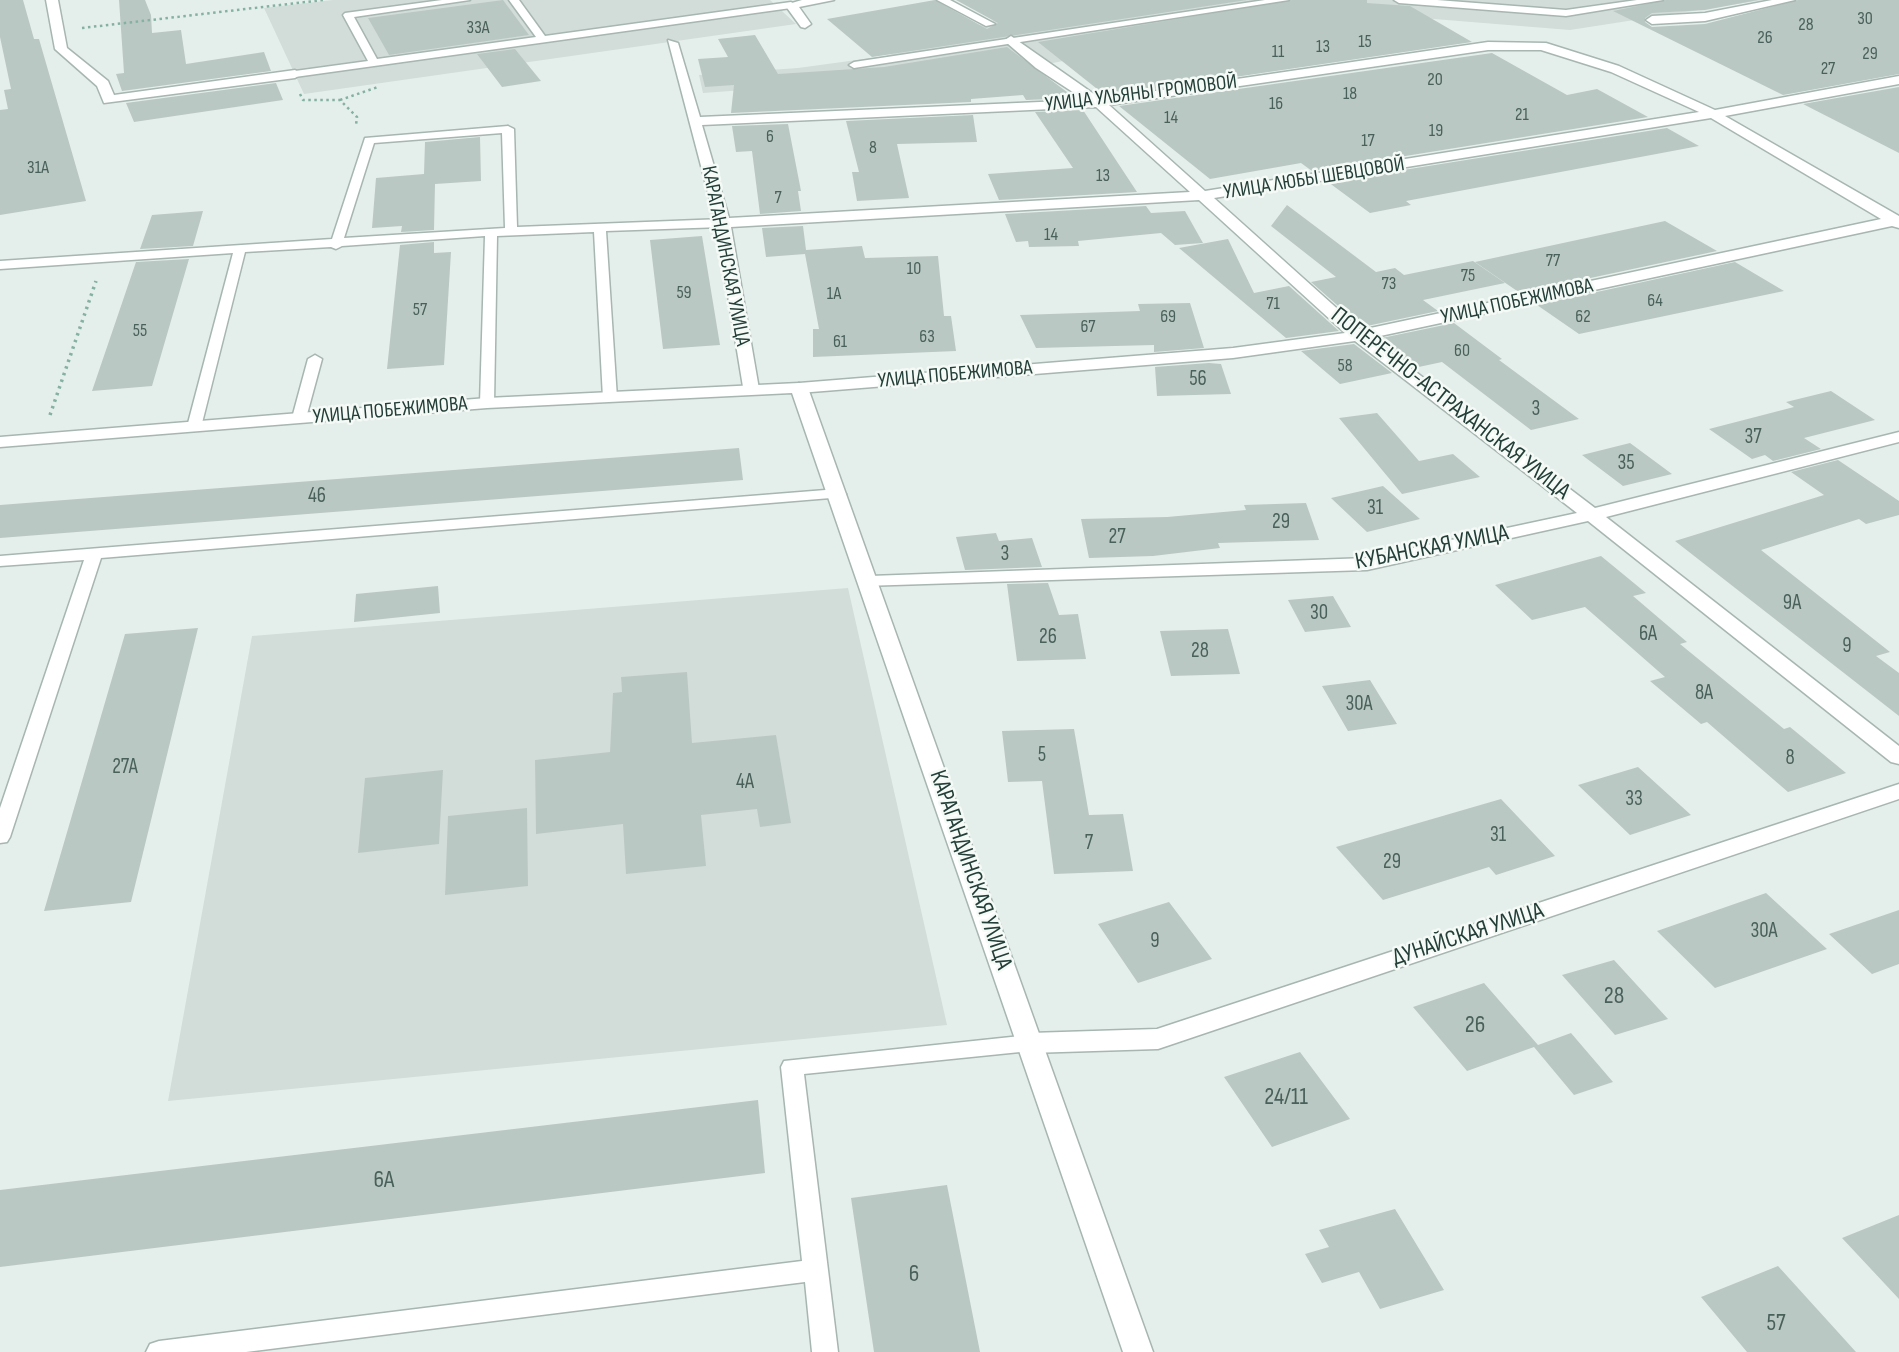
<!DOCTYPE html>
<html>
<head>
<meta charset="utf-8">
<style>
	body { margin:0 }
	canvas { display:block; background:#e4eeea }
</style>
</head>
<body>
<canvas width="1899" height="1352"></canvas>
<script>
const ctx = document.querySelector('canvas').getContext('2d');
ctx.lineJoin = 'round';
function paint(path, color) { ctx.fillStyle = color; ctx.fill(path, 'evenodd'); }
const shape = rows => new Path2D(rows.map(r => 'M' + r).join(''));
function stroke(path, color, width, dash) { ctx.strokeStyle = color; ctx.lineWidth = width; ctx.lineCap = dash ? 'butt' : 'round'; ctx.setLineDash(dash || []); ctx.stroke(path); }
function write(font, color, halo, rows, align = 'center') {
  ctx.font = font + ' "Sofia Sans Condensed",sans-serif'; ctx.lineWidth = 5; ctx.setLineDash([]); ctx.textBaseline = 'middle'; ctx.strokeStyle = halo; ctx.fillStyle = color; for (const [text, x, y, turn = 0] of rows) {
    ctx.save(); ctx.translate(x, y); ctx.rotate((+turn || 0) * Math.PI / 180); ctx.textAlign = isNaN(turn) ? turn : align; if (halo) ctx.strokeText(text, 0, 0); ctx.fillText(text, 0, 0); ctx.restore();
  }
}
const built = shape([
	[333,0,770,0,796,24,304,94,264,8],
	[1054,0,1763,0,1570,30,1323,10,1017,70,703,93,699,75,798,68,886,56],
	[848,588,947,1025,168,1101,252,636]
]);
const building = shape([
	[0,0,23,0,34,39,39,39,86,201,0,215,0,110,8,109,4,90,11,89,0,37],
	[119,0,145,0,151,15,152,33,181,30,186,64,264,52,271,71,122,91,116,74,124,73],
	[503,0,529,35,389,55,368,18],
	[935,0,987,29,998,23,956,0,1247,0,872,57,827,19],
	[1292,0,1367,0,1367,3,1410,6,1472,42,1106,96,1038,42],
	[1666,0,1758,0,1705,10,1652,13,1645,18,1645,22,1652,27,1705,24,1798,0,1899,0,1899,74,1783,95,1613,11],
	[755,35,778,74,884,67,1007,47,1075,98,1026,100,1023,95,971,99,971,102,731,113,734,85,705,87,698,59,728,57,718,39],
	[515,49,541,81,502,87,477,54],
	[1492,53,1567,95,1597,89,1648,117,1312,171,1301,163,1210,179,1119,106],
	[276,83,283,100,134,122,126,103],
	[1899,87,1899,153,1803,104],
	[1083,110,1137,192,999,200,988,174,1073,168,1035,112],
	[973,115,977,142,897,144,909,198,857,201,852,172,859,172,846,121],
	[788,124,801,191,798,191,801,211,760,214,752,151,736,152,732,126],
	[1667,128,1699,146,1406,201,1411,205,1370,213,1328,182],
	[480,137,481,181,435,184,434,230,401,232,402,226,372,228,376,178,424,174,425,142],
	[1287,205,1376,272,1395,268,1404,275,1473,261,1505,283,1423,300,1438,311,1362,327,1311,282,1336,277,1271,226],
	[1146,206,1151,213,1185,211,1203,243,1175,245,1161,233,1078,241,1079,246,1029,247,1028,241,1016,242,1005,214],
	[203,211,193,246,140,249,152,215],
	[1665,221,1717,251,1520,293,1475,262],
	[803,226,806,250,862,246,865,258,938,256,944,316,951,316,956,351,813,357,813,329,819,329,805,254,766,257,762,228],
	[702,236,720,345,663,349,650,240],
	[1228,239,1254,293,1289,286,1339,331,1286,338,1179,248],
	[434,242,434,253,451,252,444,365,387,369,400,245],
	[189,259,152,386,92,391,136,262],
	[1735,262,1784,291,1579,334,1537,305],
	[1190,303,1204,348,1154,352,1154,345,1036,348,1020,315,1140,311,1138,304],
	[1454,323,1502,359,1499,360,1579,419,1531,430,1442,362,1414,368,1377,339],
	[1354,344,1392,373,1340,384,1301,351],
	[1209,363,1221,364,1231,394,1157,396,1155,367],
	[1831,391,1875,420,1804,438,1821,449,1773,461,1765,455,1752,459,1709,429,1794,407,1786,402],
	[1377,413,1419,461,1453,454,1480,477,1402,494,1339,418],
	[1630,443,1672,474,1623,486,1582,455],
	[739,448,743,480,0,538,0,505],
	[1838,460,1899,501,1899,515,1866,524,1859,519,1761,550,1890,652,1876,656,1899,673,1899,716,1675,541,1824,495,1791,472],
	[1383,486,1420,519,1367,532,1331,498],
	[1306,503,1319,540,1218,543,1220,548,1153,556,1089,558,1081,519,1167,517,1246,510,1244,505],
	[996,533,999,541,1032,538,1042,567,965,570,956,537],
	[1601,556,1646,593,1633,596,1687,642,1680,644,1784,729,1790,727,1846,773,1788,792,1707,722,1701,724,1650,681,1665,677,1585,607,1532,620,1495,585],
	[1048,583,1059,615,1078,614,1086,659,1017,661,1007,584],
	[438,586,440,613,354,622,356,594],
	[1333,596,1351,627,1305,632,1288,600],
	[198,628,131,902,44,911,125,634],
	[1228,629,1240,674,1171,676,1160,631],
	[687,672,692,743,776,735,791,823,760,827,757,809,701,815,706,866,626,874,623,824,536,834,535,760,610,752,613,693,622,692,621,677],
	[1370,680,1397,724,1348,731,1322,686],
	[1074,729,1089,815,1123,814,1133,871,1054,874,1042,781,1008,782,1002,731],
	[1638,767,1691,815,1630,835,1578,785],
	[443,770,439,844,358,853,365,778],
	[1501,799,1555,856,1496,875,1489,867,1383,900,1336,847],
	[527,808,528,886,445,895,448,816],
	[1766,893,1827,949,1715,988,1657,931],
	[1169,902,1212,959,1138,983,1098,924],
	[1899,910,1899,964,1872,974,1829,934],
	[1614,960,1668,1019,1615,1035,1562,975],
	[1484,983,1538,1045,1571,1033,1613,1082,1574,1095,1534,1047,1467,1071,1413,1007],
	[1300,1052,1350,1119,1272,1147,1224,1077],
	[758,1100,765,1173,0,1267,0,1190],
	[947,1185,980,1352,874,1352,851,1198],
	[1395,1209,1444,1290,1380,1309,1359,1272,1322,1283,1305,1254,1329,1247,1319,1230],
	[1899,1215,1899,1299,1842,1238],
	[1778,1266,1856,1352,1747,1352,1701,1297]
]);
const pathFar1 = shape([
	[82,28,323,0],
	[300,94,303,100,340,100,357,117,356,125],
	[340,100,378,87]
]);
const path = shape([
	[50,415,96,281]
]);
const service = shape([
	[442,0,470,0,354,17,377,59,536,37,509,0,519,0,545,36,791,2,796,5,791,8,295,77,290,74,295,71,368,61,343,15,345,13,442,0],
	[937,0,950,0,995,24,986,26,937,0],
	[1265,0,1289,0,854,68,849,65,854,62,1265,0],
	[1394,0,1437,0,1566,10,1637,0,1663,0,1566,16,1399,3,1394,0],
	[508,126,514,129,517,227,723,219,729,223,723,227,606,231,617,398,615,401,605,401,603,398,594,232,497,236,494,403,487,407,480,403,485,236,342,246,336,249,331,247,245,252,201,427,194,431,187,427,233,253,0,269,0,261,332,239,365,138,508,126],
	[502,133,505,228,344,238,374,143,502,133],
	[315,355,322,359,306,418,299,422,294,421,292,418,308,359,315,355],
	[838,489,846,494,843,497,101,558,10,837,7,842,0,843,0,808,84,560,0,566,0,556,838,489],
	[1030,1035,1038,1037,1041,1043,1038,1049,1030,1051,804,1074,838,1352,812,1352,805,1282,246,1352,146,1352,150,1344,159,1341,802,1261,781,1067,784,1061,1030,1035]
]);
const minor = shape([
	[46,0,58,0,67,48,108,81,114,95,295,70,301,74,295,78,104,103,97,86,55,49,46,0],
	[802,0,834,0,799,7,811,24,805,28,801,27,785,5,802,0],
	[1772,0,1795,0,1705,21,1652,24,1646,20,1652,16,1705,13,1772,0],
	[1011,36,1101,99,1488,42,1546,43,1619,66,1715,110,1899,76,1899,84,1725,116,1899,216,1899,228,1892,226,1371,338,1595,508,1899,432,1899,442,1606,517,1899,746,1899,764,1891,762,1588,521,1367,570,863,586,860,582,870,576,1367,558,1577,513,1355,341,1233,358,799,393,790,388,799,383,1233,348,1345,333,1199,200,731,227,759,389,756,393,744,393,716,223,668,40,678,43,700,117,1085,100,1036,68,1007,43,1005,40,1011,36],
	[1488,50,1541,50,1611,72,1699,112,1205,191,1109,105,1488,50],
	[1096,107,1190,192,729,218,702,125,1096,107],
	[1711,118,1881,219,1361,330,1214,198,1711,118],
	[1899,784,1899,799,1158,1049,1030,1053,1021,1050,1017,1043,1021,1036,1030,1033,1157,1029,1899,784]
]);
const tertiary = shape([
	[799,383,808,388,1153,1352,1123,1352,792,393,487,408,0,447,0,437,487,398,799,383]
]);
const farNumbernames = [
	["30",1865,19],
	["28",1806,25],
	["33А",478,28],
	["26",1765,38],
	["15",1365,42],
	["13",1323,47],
	["11",1278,52],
	["29",1870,54],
	["27",1828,69],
	["20",1435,80],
	["18",1350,94],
	["16",1276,104],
	["21",1522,115],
	["14",1171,118],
	["19",1436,131],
	["6",770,137],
	["17",1368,141],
	["8",873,148],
	["31А",38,168],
	["13",1103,176],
	["7",778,198],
	["14",1051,235],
	["77",1553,261],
	["10",914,269],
	["75",1468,276],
	["73",1389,284],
	["59",684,293],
	["1А",834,294],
	["64",1655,301],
	["71",1273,304],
	["57",420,310],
	["69",1168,317],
	["62",1583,317],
	["67",1088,327],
	["55",140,331],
	["63",927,337],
	["61",840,342],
	["60",1462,351],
	["58",1345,366]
];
const farStreetnames = [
	["УЛИЦА УЛЬЯНЫ ГРОМОВОЙ",1141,94,-7],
	["УЛИЦА ЛЮБЫ ШЕВЦОВОЙ",1314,179,-9],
	["КАРАГАНДИНСКАЯ УЛИЦА",725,256,79],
	["УЛИЦА ПОБЕЖИМОВА",1517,302,-12],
	["УЛИЦА ПОБЕЖИМОВА",955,375,-5],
	["УЛИЦА ПОБЕЖИМОВА",390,411,-5]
];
const numberNames = [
	["56",1198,380],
	["3",1536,410],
	["37",1753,438],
	["35",1626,464],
	["46",317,497],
	["31",1375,509],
	["29",1281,523],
	["27",1117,538],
	["3",1005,555],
	["9А",1792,604],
	["30",1319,614],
	["6А",1648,635],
	["26",1048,638],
	["9",1847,647],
	["28",1200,652],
	["8А",1704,694],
	["30А",1359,705],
	["5",1042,756],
	["8",1790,759],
	["27А",125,768],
	["4А",745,783],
	["33",1634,800],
	["31",1498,836],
	["7",1089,844],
	["29",1392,863],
	["30А",1764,932],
	["9",1155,942]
];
const streetNames = [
	["ПОПЕРЕЧНО-АСТРАХАНСКАЯ УЛИЦА",1450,404,38],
	["КУБАНСКАЯ УЛИЦА",1432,548,-11],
	["КАРАГАНДИНСКАЯ УЛИЦА",970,870,71],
	["ДУНАЙСКАЯ УЛИЦА",1468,935,-18]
];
const nearNumbernames = [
	["28",1614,997],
	["26",1475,1026],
	["24/11",1286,1098],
	["6А",384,1181],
	["6",914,1275],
	["57",1776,1324]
];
paint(built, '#d2ddd9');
paint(building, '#bac8c3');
stroke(service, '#a7b6b1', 3);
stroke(minor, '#a7b6b1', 3);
stroke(tertiary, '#a7b6b1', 3);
stroke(pathFar1, '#85b1a3', 2.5, [2.5, 3.5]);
stroke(path, '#85b1a3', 3.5, [2.5, 4.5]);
paint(service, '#fff');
paint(minor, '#fff');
paint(tertiary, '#fff');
write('18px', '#4a615b', null, farNumbernames);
write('21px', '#243f38', '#f5faf7', farStreetnames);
write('21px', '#4a615b', null, numberNames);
write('24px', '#243f38', '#f5faf7', streetNames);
write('24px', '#4a615b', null, nearNumbernames);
</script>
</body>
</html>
